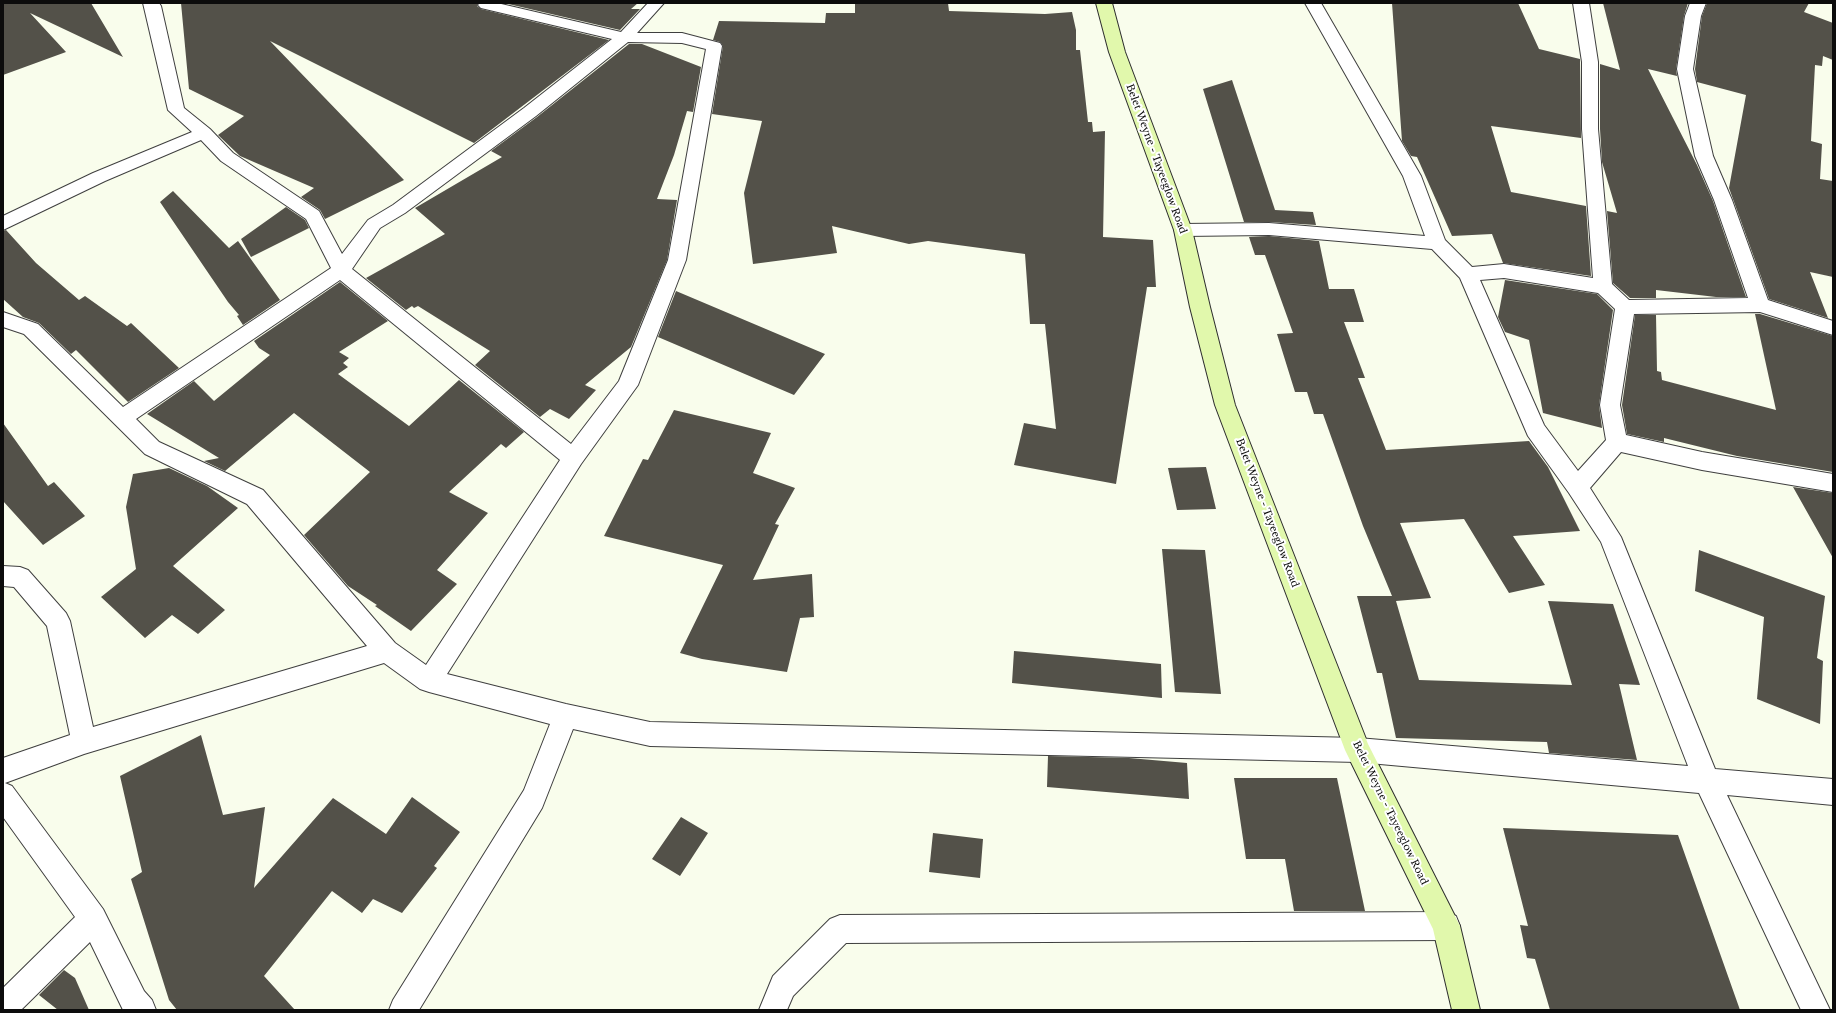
<!DOCTYPE html>
<html>
<head>
<meta charset="utf-8">
<style>
	body { margin:0 }
	#map { position:relative; width:1836px; height:1013px; overflow:hidden; background:#f9fdec; font-family:"Libre Baskerville",serif }
	canvas { display:block }
	.frame { position:absolute; inset:0; border:4px solid #0c0c0c; pointer-events:none }
</style>
</head>
<body>
<div id="map">
<canvas width="1836" height="1013"></canvas>
<div class="frame"></div>
</div>
<script>
const ctx = document.querySelector('canvas').getContext('2d');
ctx.lineJoin = 'round';
function paint(path, color) { ctx.fillStyle = color; ctx.fill(path, 'evenodd'); }
const shape = rows => new Path2D(rows.map(r => 'M' + r).join(''));
function stroke(path, color, width, dash) { ctx.strokeStyle = color; ctx.lineWidth = width; ctx.lineCap = dash ? 'butt' : 'round'; ctx.setLineDash(dash || []); ctx.stroke(path); }
function write(font, color, halo, rows, align = 'center') {
  ctx.font = font + ' "Libre Baskerville",serif'; ctx.lineWidth = 4; ctx.setLineDash([]); ctx.textBaseline = 'middle'; ctx.strokeStyle = halo; ctx.fillStyle = color; for (const [text, x, y, turn = 0] of rows) {
    ctx.save(); ctx.translate(x, y); ctx.rotate((+turn || 0) * Math.PI / 180); ctx.textAlign = isNaN(turn) ? turn : align; if (halo) ctx.strokeText(text, 0, 0); ctx.fillText(text, 0, 0); ctx.restore();
  }
}
const building = shape([
	[3,3,91,3,123,57,30,13,66,52,3,75],
	[181,3,478,3,477,6,481,9,609,40,474,143,270,41,404,180,325,219,320,210,301,197,314,188,240,156,218,135,244,116,189,89],
	[504,3,638,3,631,9,640,9,620,30],
	[855,3,948,3,949,11,1045,14,1072,12,1076,30,1076,50,1080,50,1088,122,1092,122,1093,132,1105,131,1103,237,1153,240,1156,287,1147,287,1116,484,1014,465,1024,423,1056,429,1045,324,1030,324,1025,254,928,241,909,244,832,226,837,253,753,264,744,193,762,121,712,114,723,46,720,42,713,40,719,21,825,23,826,13,855,13],
	[1392,3,1518,3,1539,49,1580,59,1581,138,1491,126,1511,192,1586,206,1591,276,1503,263,1492,234,1452,236,1417,157,1411,156,1402,141],
	[1603,3,1688,3,1684,16,1676,69,1677,76,1648,69,1697,165,1713,201,1746,297,1716,297,1656,290,1656,298,1630,298,1613,283,1607,211,1617,213,1602,162,1600,129,1600,64,1620,70],
	[1707,3,1809,3,1804,12,1833,23,1833,60,1823,56,1822,66,1815,65,1811,141,1822,144,1820,179,1833,181,1833,277,1810,272,1828,318,1769,299,1729,188,1746,95,1697,82,1695,69,1702,16],
	[629,44,642,44,701,67,693,112,687,111,674,155,657,199,677,200,667,260,631,347,585,385,596,390,569,419,550,409,540,417,475,365,490,351,418,306,414,308,412,306,406,310,366,278,445,234,415,208,502,157,491,151,537,117],
	[1232,80,1275,210,1313,212,1316,225,1269,222,1244,222,1203,89],
	[173,191,229,248,238,241,280,300,243,325,237,316,239,315,228,302,160,202],
	[286,207,305,220,309,228,251,257,241,239],
	[6,230,36,263,79,300,85,296,127,326,131,323,179,368,128,402,76,350,71,354,39,323,23,317,3,299,3,231],
	[1269,236,1319,241,1329,289,1354,289,1364,322,1344,322,1365,378,1358,378,1386,450,1529,441,1548,467,1580,531,1513,536,1545,585,1509,593,1464,519,1400,523,1431,598,1396,601,1419,680,1572,685,1548,601,1613,604,1640,685,1619,684,1637,760,1549,753,1547,742,1396,738,1382,673,1377,673,1357,596,1392,596,1363,526,1323,414,1314,414,1307,392,1295,392,1277,334,1293,333,1265,255,1255,255,1249,237],
	[1505,280,1597,294,1613,310,1599,405,1602,428,1543,413,1529,340,1505,332,1498,317],
	[340,282,388,321,339,352,349,358,343,363,348,367,338,374,409,426,459,380,524,432,506,448,501,444,449,492,488,513,437,570,457,584,411,631,375,606,377,605,348,586,304,535,370,472,294,413,225,471,204,461,219,458,147,414,194,381,214,401,270,355,259,348,254,341],
	[676,291,825,354,794,395,658,337],
	[1755,314,1760,314,1833,336,1833,472,1737,456,1664,438,1664,442,1627,434,1622,405,1635,315,1656,315,1657,371,1661,372,1662,380,1776,410],
	[674,410,771,433,753,473,795,488,775,524,779,525,753,580,812,574,814,617,800,618,787,672,702,659,680,653,723,565,604,536,643,459,648,460],
	[3,423,48,486,54,482,85,516,43,545,3,501],
	[1206,467,1216,509,1177,510,1168,468],
	[169,468,207,486,238,508,173,566,225,610,198,634,172,615,145,638,101,597,136,569,126,507,133,474],
	[1793,487,1833,493,1833,558],
	[1162,549,1205,550,1221,694,1175,692],
	[1699,550,1825,596,1817,658,1823,661,1820,724,1757,699,1764,617,1695,591],
	[1014,651,1161,664,1162,698,1012,683],
	[201,735,223,815,265,807,254,888,333,798,386,834,412,797,460,832,434,866,437,868,402,913,373,899,362,913,332,891,264,976,295,1010,177,1010,169,1000,131,879,142,872,120,776],
	[1048,756,1129,758,1187,763,1189,799,1047,787],
	[1234,778,1337,778,1365,911,1294,911,1285,859,1246,859],
	[681,817,708,833,680,876,652,859],
	[1503,828,1678,835,1740,1010,1550,1010,1535,959,1527,958,1520,925,1528,926],
	[933,833,983,839,980,878,929,872],
	[64,970,75,978,89,1010,58,1010,39,995]
]);
const street = shape([
	[143,3,159,3,161,6,184,108,210,129,233,153,319,211,342,254,368,220,393,205,524,108,612,39,481,8,478,5,480,3,497,3,621,32,648,3,664,3,637,33,682,33,720,43,722,46,686,260,638,385,581,464,447,674,566,704,650,722,1358,738,1688,766,1601,542,1569,493,1528,436,1460,278,1432,249,1269,235,1183,236,1177,235,1174,230,1177,225,1183,224,1269,223,1425,236,1403,176,1305,3,1321,3,1421,176,1445,240,1472,267,1504,264,1593,278,1582,129,1582,62,1573,3,1589,3,1598,62,1598,129,1612,284,1629,300,1748,298,1714,200,1695,156,1677,69,1685,16,1690,3,1706,3,1701,16,1693,69,1713,156,1732,200,1768,300,1833,321,1833,335,1760,312,1634,314,1620,405,1626,435,1702,452,1833,474,1833,492,1702,470,1621,452,1590,488,1621,537,1715,769,1833,779,1833,805,1727,795,1830,1010,1801,1010,1699,793,1358,762,650,746,573,729,542,808,419,1010,389,1010,393,1000,524,790,550,724,429,692,420,689,384,663,84,754,5,783,12,786,103,909,144,991,152,1000,156,1010,123,1010,90,942,21,1010,3,1010,3,988,75,917,3,817,3,758,70,735,47,626,14,587,3,586,3,566,20,567,28,570,66,613,70,621,93,727,367,646,247,504,145,454,24,334,3,327,3,312,38,324,123,407,331,268,306,219,221,161,201,140,105,181,3,230,3,216,93,173,192,132,168,110,143,3],
	[628,42,682,43,706,49,668,260,619,381,571,444,352,269,380,228,405,213,536,116,628,42],
	[1504,278,1598,293,1615,309,1600,405,1606,440,1578,471,1544,425,1480,280,1504,278],
	[340,280,560,460,426,665,395,643,263,490,159,442,136,419,340,280],
	[1446,912,1456,916,1460,926,1456,936,1446,940,846,943,793,996,787,1010,759,1010,773,976,830,919,840,915,1446,912]
]);
const secondary = shape([
	[1096,3,1112,3,1125,52,1192,230,1210,307,1235,405,1368,744,1460,926,1480,1010,1452,1010,1433,929,1345,750,1215,405,1190,307,1174,230,1109,52,1096,3]
]);
const streetNames = [
	["Belet Weyne - Tayeeglow Road",1156,159,70],
	["Belet Weyne - Tayeeglow Road",1267,513,69],
	["Belet Weyne - Tayeeglow Road",1390,813,64]
];
paint(building, '#535149');
stroke(street, '#3f3f3f', 2);
stroke(secondary, '#2e2e2e', 2);
paint(street, '#fff');
paint(secondary, '#e1f8ac');
write('10px', '#0c0c0c', '#fff', streetNames);
</script>
</body>
</html>
